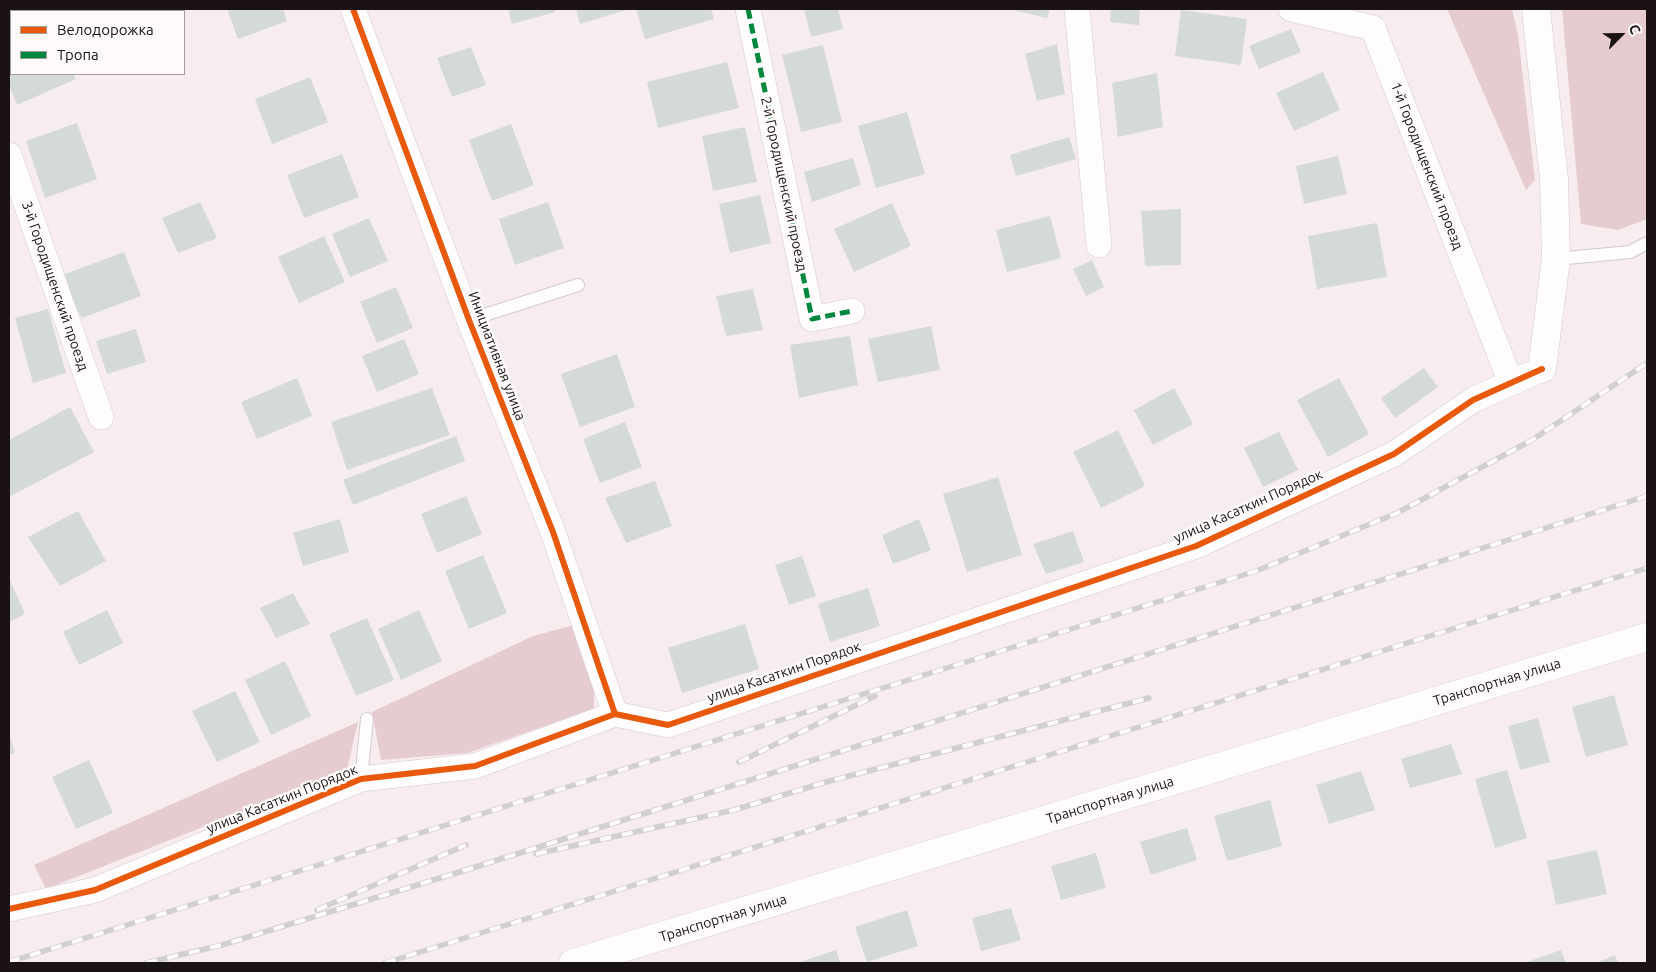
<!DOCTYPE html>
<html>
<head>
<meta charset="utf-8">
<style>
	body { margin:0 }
	#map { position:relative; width:1656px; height:972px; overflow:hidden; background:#f7ecee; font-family:Ubuntu,sans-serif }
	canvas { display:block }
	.frame { position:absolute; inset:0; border:10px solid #1a1213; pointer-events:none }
	.legend { position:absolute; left:10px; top:10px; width:175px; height:65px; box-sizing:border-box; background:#fffafa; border:1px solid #a39d9e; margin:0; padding:6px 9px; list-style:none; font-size:15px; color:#1a1213 }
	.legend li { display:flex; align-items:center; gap:10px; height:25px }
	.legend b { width:25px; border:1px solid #a39d9e }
	.north { position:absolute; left:1596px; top:10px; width:50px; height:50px; -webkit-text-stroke:4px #fffafa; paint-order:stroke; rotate:67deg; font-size:14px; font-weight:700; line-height:20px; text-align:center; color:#1a1213 }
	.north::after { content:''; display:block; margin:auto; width:18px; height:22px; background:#1a1213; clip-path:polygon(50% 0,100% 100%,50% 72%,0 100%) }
</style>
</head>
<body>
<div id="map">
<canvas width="1656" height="972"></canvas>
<div class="frame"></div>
<ul class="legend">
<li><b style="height:6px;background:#e8590c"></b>Велодорожка</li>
<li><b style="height:6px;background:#00873e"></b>Тропа</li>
</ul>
<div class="north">С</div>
</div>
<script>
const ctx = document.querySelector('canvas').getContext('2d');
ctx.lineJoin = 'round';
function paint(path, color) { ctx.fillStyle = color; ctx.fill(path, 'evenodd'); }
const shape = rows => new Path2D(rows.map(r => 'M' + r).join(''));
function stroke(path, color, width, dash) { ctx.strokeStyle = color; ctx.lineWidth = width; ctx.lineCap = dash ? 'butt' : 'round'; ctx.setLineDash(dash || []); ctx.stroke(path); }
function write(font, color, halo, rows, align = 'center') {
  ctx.font = font + ' Ubuntu,sans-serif'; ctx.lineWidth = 5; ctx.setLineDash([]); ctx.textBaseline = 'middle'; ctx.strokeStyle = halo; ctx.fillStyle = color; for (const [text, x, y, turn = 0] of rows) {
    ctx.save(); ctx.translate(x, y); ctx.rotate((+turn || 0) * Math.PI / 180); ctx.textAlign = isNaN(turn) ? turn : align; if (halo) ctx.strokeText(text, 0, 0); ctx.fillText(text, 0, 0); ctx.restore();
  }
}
const green = shape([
	[1447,9,1512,9,1518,35,1535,180,1526,190],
	[1562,9,1647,9,1647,219,1618,230,1581,224],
	[574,625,594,681,594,709,467,753,381,760,372,712,533,636],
	[358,722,347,770,46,889,34,865]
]);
const building = shape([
	[113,9,145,9,145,11,106,11],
	[227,9,283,9,287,21,238,39],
	[508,9,555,9,555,12,512,24],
	[576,9,630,9,580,24],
	[636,9,711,9,714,19,645,39],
	[804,9,838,9,843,29,811,37],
	[1009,9,1050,9,1047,18],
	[1111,9,1140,9,1139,25,1110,22],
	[1181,10,1247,19,1241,65,1175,56],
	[1291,29,1301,52,1259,69,1249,46],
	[1057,44,1065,94,1037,101,1025,54],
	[823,45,842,122,801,132,782,55],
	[471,47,486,85,452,97,437,58],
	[11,62,11,74,73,74,76,79,17,105,9,85,9,63],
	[727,62,739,108,658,128,647,82],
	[1323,72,1340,110,1294,131,1276,93],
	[1157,73,1163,127,1118,137,1112,83],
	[310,77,328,122,272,144,255,99],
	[907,112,925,174,876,188,858,126],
	[77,123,97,179,45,198,26,141],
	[511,124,534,185,492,201,469,140],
	[745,127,757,182,713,191,702,136],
	[1069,137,1076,159,1016,176,1010,155],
	[342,154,359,197,304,218,287,175],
	[1338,156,1347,194,1304,204,1296,166],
	[853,158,861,185,812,202,804,172],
	[760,195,771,243,730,253,719,204],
	[200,202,217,238,178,253,162,218],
	[548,202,564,248,515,265,499,219],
	[892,203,911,246,854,272,834,229],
	[1181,209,1181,265,1145,266,1141,211],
	[1050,216,1061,258,1007,272,996,230],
	[369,218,388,261,350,277,332,234],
	[1377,223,1387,277,1317,289,1308,236],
	[324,236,345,282,299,303,278,257],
	[124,252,141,296,82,318,57,277],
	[1092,260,1104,287,1086,296,1073,269],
	[396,287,413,328,377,343,360,302],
	[753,289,763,330,726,336,716,296],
	[48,309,66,373,33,383,15,318],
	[931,326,940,370,878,382,868,339],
	[136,329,146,362,107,374,96,341],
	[850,336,858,385,799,398,790,345],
	[404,339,419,374,377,392,362,356],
	[617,354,635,407,580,427,561,374],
	[1424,368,1438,387,1395,418,1381,398],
	[297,378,312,416,257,439,241,402],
	[1339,378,1369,434,1328,457,1297,400],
	[432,388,450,435,347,470,331,422],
	[1174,388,1193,424,1153,445,1134,410],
	[70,407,94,452,9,497,9,440],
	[625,422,642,467,600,483,583,439],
	[1118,430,1145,486,1101,508,1073,452],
	[1279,432,1298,470,1263,487,1244,448],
	[456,436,465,461,353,505,343,480],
	[998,477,1022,555,967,572,943,494],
	[655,481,672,526,626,543,605,498],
	[466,496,482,534,437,553,421,514],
	[78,511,106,561,60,586,28,537],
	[340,519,349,552,303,566,293,533],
	[919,519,931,550,893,564,882,535],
	[1073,531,1084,562,1046,574,1033,544],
	[483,555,507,613,469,629,445,571],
	[802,556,816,596,789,605,775,565],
	[9,578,25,614,9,622],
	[868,588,880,626,830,642,818,604],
	[293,593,310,624,276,638,260,608],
	[107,610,123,643,79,665,63,632],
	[419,610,442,661,401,680,378,629],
	[367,618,394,680,356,696,329,634],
	[745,624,759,669,682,693,668,648],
	[285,661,311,716,271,735,245,680],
	[235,691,260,742,217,762,192,711],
	[1614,695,1628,745,1586,757,1572,707],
	[1538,718,1550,762,1520,770,1508,726],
	[9,733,15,753,9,755],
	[1451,744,1462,774,1410,788,1401,759],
	[89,760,113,813,76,829,52,777],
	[1507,770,1527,838,1495,848,1475,779],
	[1361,771,1375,810,1329,824,1316,785],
	[1270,800,1282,846,1227,861,1214,816],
	[1187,828,1197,860,1151,875,1140,842],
	[1597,850,1607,894,1556,905,1547,861],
	[1096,853,1106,888,1061,900,1051,866],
	[1011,908,1021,940,981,951,972,918],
	[907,910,918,946,867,962,855,927],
	[836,950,840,963,798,963],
	[1561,950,1566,963,1524,963],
	[1615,955,1618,963,1596,963]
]);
const service = shape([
	[1556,259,1630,252,1647,243],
	[469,320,578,285],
	[361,779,367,719]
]);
const minor = shape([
	[353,9,469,320,553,532,615,714],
	[748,9,812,319,852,311],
	[1077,9,1099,245],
	[1291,9,1373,28,1511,383],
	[9,155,101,417],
	[9,909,95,890,361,779,475,766,615,714,668,725,1196,546,1394,454,1473,400,1542,369]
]);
const secondary = shape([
	[1536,9,1554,179,1556,259,1542,369],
	[573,963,1647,637]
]);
const rail = shape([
	[739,762,875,696],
	[536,854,734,810,826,782,1149,698],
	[317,910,466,845],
	[9,962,1256,571,1397,513,1532,440,1647,363],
	[146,963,222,945,466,870,1647,496],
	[385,963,1647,568]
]);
const quiet = shape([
	[748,9,812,319,852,311]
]);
const cycleway = shape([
	[353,9,469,320,553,532,615,714],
	[9,909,95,890,361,779,475,766,615,714,668,725,1196,546,1394,454,1473,400,1542,369]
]);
const streetNames = [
	["1-й Городищенский проезд",1427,166,69],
	["2-й Городищенский проезд",784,184,78],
	["3-й Городищенский проезд",55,286,71],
	["Инициативная улица",497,356,69],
	["улица Касаткин Порядок",1248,506,-24],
	["улица Касаткин Порядок",784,672,-19],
	["Транспортная улица",1497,682,-17],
	["улица Касаткин Порядок",282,799,-22],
	["Транспортная улица",1110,800,-17],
	["Транспортная улица",723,918,-17]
];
paint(green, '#e6ccd0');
paint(building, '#d4dada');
stroke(service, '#d4cacc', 14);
stroke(minor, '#d4cacc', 26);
stroke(secondary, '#d4cacc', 29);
stroke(service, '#fefcfc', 12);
stroke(minor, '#fefcfc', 25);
stroke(secondary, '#fefcfc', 28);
stroke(rail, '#d2cfcf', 5.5);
stroke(rail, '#fffafa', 4, [11]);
stroke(quiet, '#00873e', 5, [10, 5]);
stroke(cycleway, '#e8590c', 6);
write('14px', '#1a1213', '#fffafa', streetNames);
</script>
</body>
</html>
